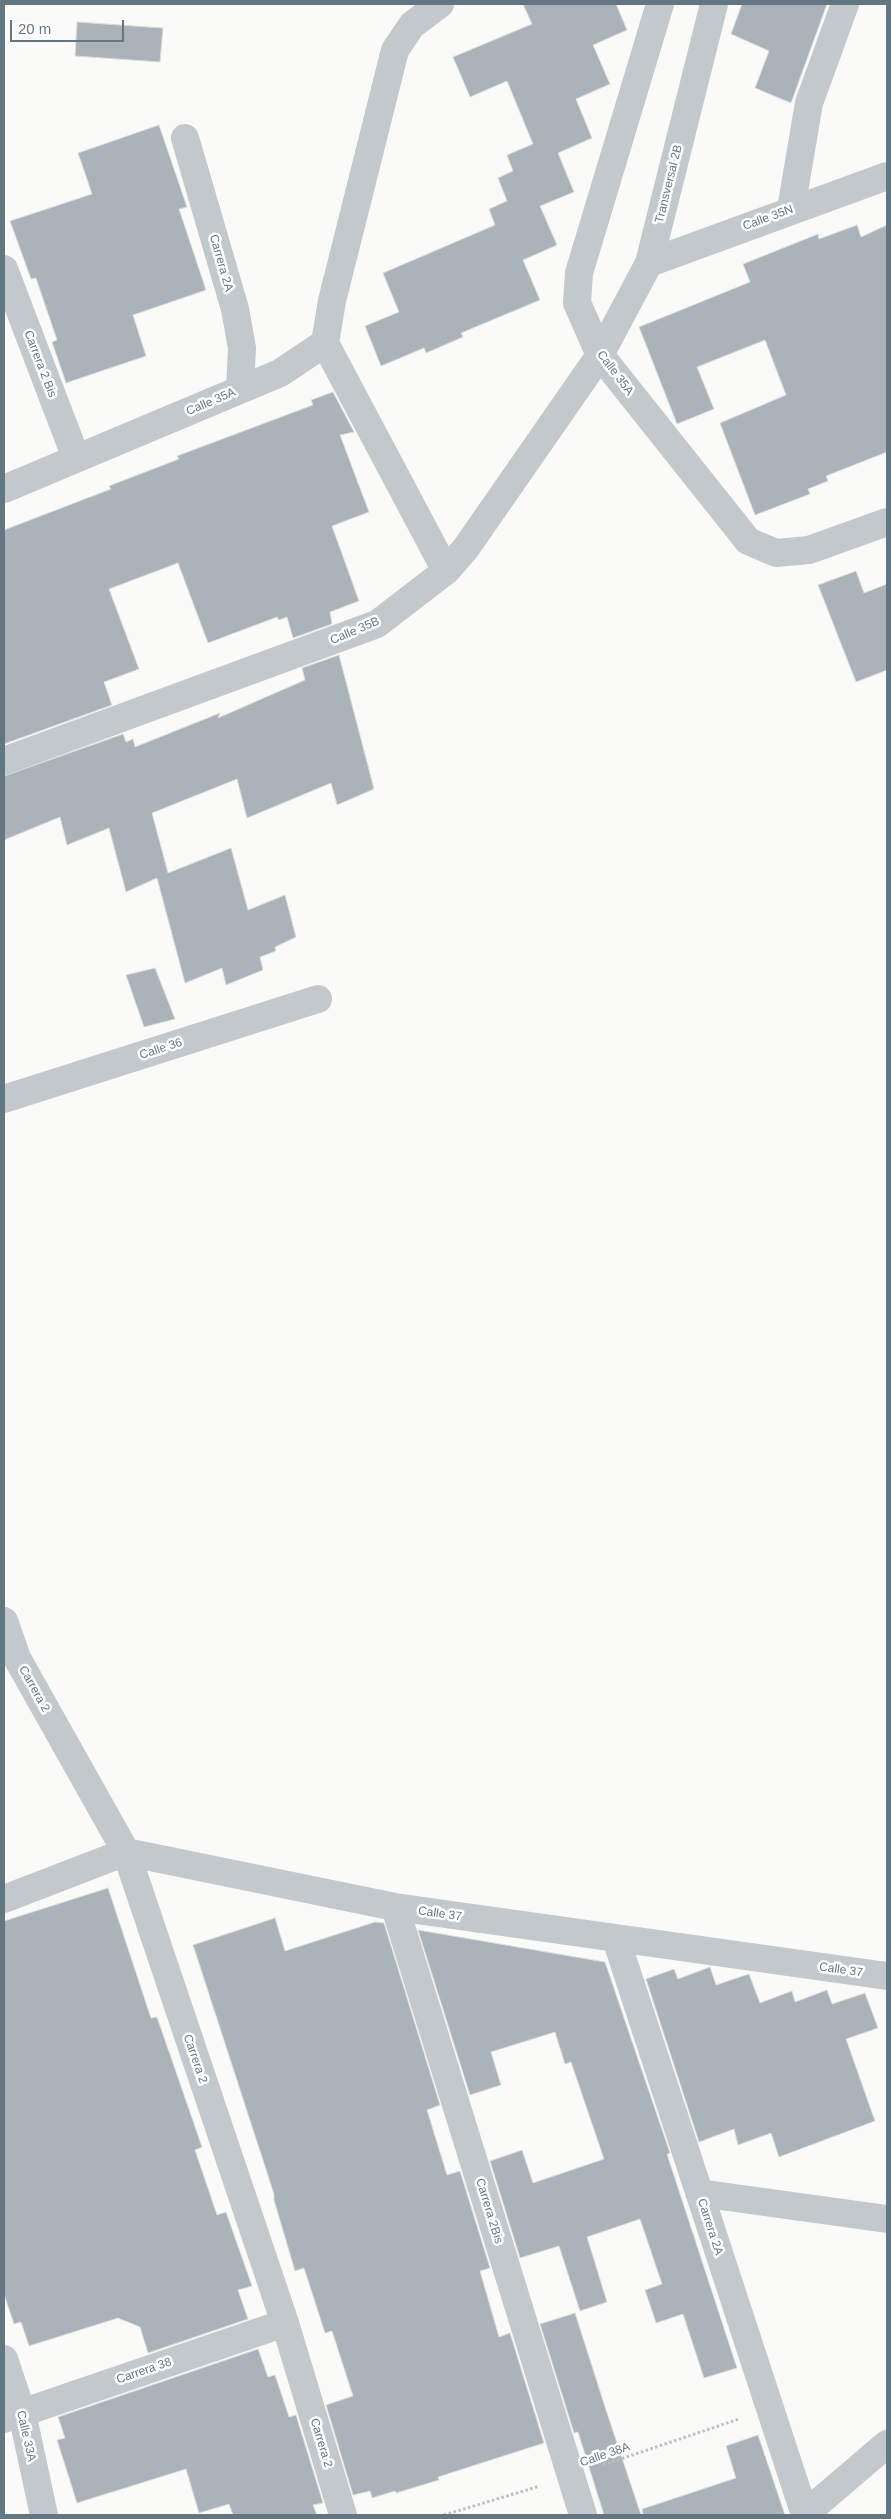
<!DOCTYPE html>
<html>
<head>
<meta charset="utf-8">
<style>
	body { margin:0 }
	#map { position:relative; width:891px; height:2519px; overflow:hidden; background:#fafaf8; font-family:Arial,sans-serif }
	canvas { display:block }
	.frame { position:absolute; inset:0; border:5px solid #657683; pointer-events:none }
	.scale { position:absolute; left:10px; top:20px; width:114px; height:22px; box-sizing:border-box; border:2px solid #657683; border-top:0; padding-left:6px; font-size:15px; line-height:18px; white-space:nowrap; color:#657683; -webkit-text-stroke:4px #fff; paint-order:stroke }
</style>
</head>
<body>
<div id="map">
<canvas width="891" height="2519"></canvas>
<div class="frame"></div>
<div class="scale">20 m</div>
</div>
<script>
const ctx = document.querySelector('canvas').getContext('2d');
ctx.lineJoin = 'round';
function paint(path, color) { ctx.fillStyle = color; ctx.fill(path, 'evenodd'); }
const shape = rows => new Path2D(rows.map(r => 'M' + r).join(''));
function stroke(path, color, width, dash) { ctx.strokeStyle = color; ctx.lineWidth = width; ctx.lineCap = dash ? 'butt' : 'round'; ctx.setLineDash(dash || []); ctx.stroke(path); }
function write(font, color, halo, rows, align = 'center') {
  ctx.font = font + ' Arial,sans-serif'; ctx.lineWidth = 5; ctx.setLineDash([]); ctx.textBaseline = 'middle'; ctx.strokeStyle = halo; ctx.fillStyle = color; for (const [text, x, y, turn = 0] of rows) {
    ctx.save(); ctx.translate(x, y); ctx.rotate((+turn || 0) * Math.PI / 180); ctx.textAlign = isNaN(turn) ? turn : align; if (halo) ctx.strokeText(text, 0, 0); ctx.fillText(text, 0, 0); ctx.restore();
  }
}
const building = shape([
	[523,4,616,4,627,30,593,45,610,84,576,99,592,138,558,153,574,192,540,206,557,245,523,260,540,300,461,333,463,337,426,353,424,348,381,366,365,326,399,312,383,273,495,225,489,209,507,201,498,178,513,171,507,155,533,144,507,81,470,97,453,57,532,24,523,4],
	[742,4,827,4,791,103,755,88,769,51,731,34,742,4],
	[77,22,163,28,160,62,75,56,77,22],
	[159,125,187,207,179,209,206,290,133,315,146,356,66,383,52,342,57,340,36,278,31,279,10,221,92,194,78,153,159,125],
	[857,225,861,237,887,225,887,452,826,476,828,481,808,489,810,494,755,515,720,423,786,395,765,340,697,367,714,409,677,424,639,327,750,282,743,264,818,234,819,239,857,225],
	[333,392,354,432,340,435,369,512,332,526,359,601,330,612,332,624,293,638,287,617,279,620,277,617,208,643,178,563,109,589,139,669,104,682,112,705,4,744,4,530,111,489,109,486,179,459,177,456,313,405,311,400,333,392],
	[856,571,864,593,887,584,887,670,856,682,818,585,856,571],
	[339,655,374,789,337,805,331,783,247,818,237,779,152,813,168,873,231,848,248,910,285,895,296,937,275,947,276,951,260,957,263,970,226,985,222,968,185,983,157,878,126,892,109,828,67,845,60,817,4,840,4,776,123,734,126,742,133,739,135,747,220,713,218,718,305,680,302,668,339,655],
	[155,968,175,1019,144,1027,126,975,155,968],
	[108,1888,151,2018,157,2017,202,2147,195,2150,217,2215,226,2212,252,2286,238,2290,248,2319,148,2353,140,2327,118,2318,29,2346,21,2322,14,2324,4,2294,4,1921,108,1888],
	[275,1918,285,1951,375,1922,384,1923,440,2105,427,2110,447,2175,460,2171,490,2268,480,2271,499,2337,510,2333,544,2443,438,2477,439,2480,396,2493,395,2491,372,2498,370,2491,353,2495,326,2405,353,2396,332,2331,325,2333,304,2268,295,2271,274,2200,274,2194,193,1945,275,1918],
	[418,1930,605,1962,670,2153,667,2154,737,2368,704,2378,683,2314,656,2323,645,2290,662,2284,640,2219,587,2237,607,2302,580,2311,559,2246,520,2258,490,2161,522,2150,533,2183,604,2159,571,2062,565,2064,555,2032,491,2052,501,2085,470,2095,418,1930],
	[710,1967,716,1985,749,1974,760,2003,792,1991,795,2002,827,1990,832,2004,865,1993,878,2028,846,2039,875,2121,779,2157,771,2133,738,2145,734,2129,699,2142,646,1979,674,1969,678,1979,710,1967],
	[575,2313,606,2410,641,2515,604,2515,578,2432,574,2433,540,2324,575,2313],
	[258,2349,268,2377,275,2375,289,2417,296,2415,323,2503,313,2505,317,2515,233,2515,229,2504,199,2513,186,2469,77,2503,57,2440,65,2438,58,2417,258,2349],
	[758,2435,785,2515,643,2515,642,2509,736,2478,726,2446,758,2435]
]);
const path = shape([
	[603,2465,739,2419],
	[444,2515,540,2486]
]);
const minor = shape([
	[660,4,579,273,577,303,600,355,748,541,776,553,809,550,887,522],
	[185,138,235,309,242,348,240,390],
	[791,209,809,103,845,4],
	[649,263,887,176],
	[4,269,76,458],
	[325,343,446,571],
	[4,489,280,373,325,343,332,301,395,50,412,25,440,4],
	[4,761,377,624,446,571,466,548,600,355,649,263,714,4],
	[4,1099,318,999],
	[4,1621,17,1658,126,1852,285,2323,343,2515],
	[4,1899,126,1852,395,1907,887,1976],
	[395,1907,583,2515],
	[616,1939,805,2515],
	[699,2193,887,2219],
	[4,2359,22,2413,44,2515],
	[4,2419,285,2323],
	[805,2514,887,2444]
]);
const streetNames = [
	["Transversal 2B",669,184,-76],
	["Calle 35N",768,218,-20],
	["Carrera 2A",221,263,74],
	["Carrera 2 Bis",40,364,69],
	["Calle 35A",615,373,53],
	["Calle 35A",211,402,-23],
	["Calle 35B",355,631,-23],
	["Calle 36",161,1049,-18],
	["Carrera 2",34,1689,61],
	["Calle 37",440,1914,8],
	["Calle 37",841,1970,8],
	["Carrera 2",195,2059,71],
	["Carrera 2Bis",489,2211,73],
	["Carrera 2A",710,2227,72],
	["Carrera 38",144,2371,-19],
	["Calle 33A",26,2436,77],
	["Carrera 2",321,2443,73],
	["Calle 38A",605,2455,-19]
];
paint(building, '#aab3b9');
stroke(building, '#dcdcda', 1);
stroke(path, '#bbbfc2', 3, [2.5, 2.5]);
stroke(minor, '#c3c8cc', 28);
write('12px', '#657683', '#fff', streetNames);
</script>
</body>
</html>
